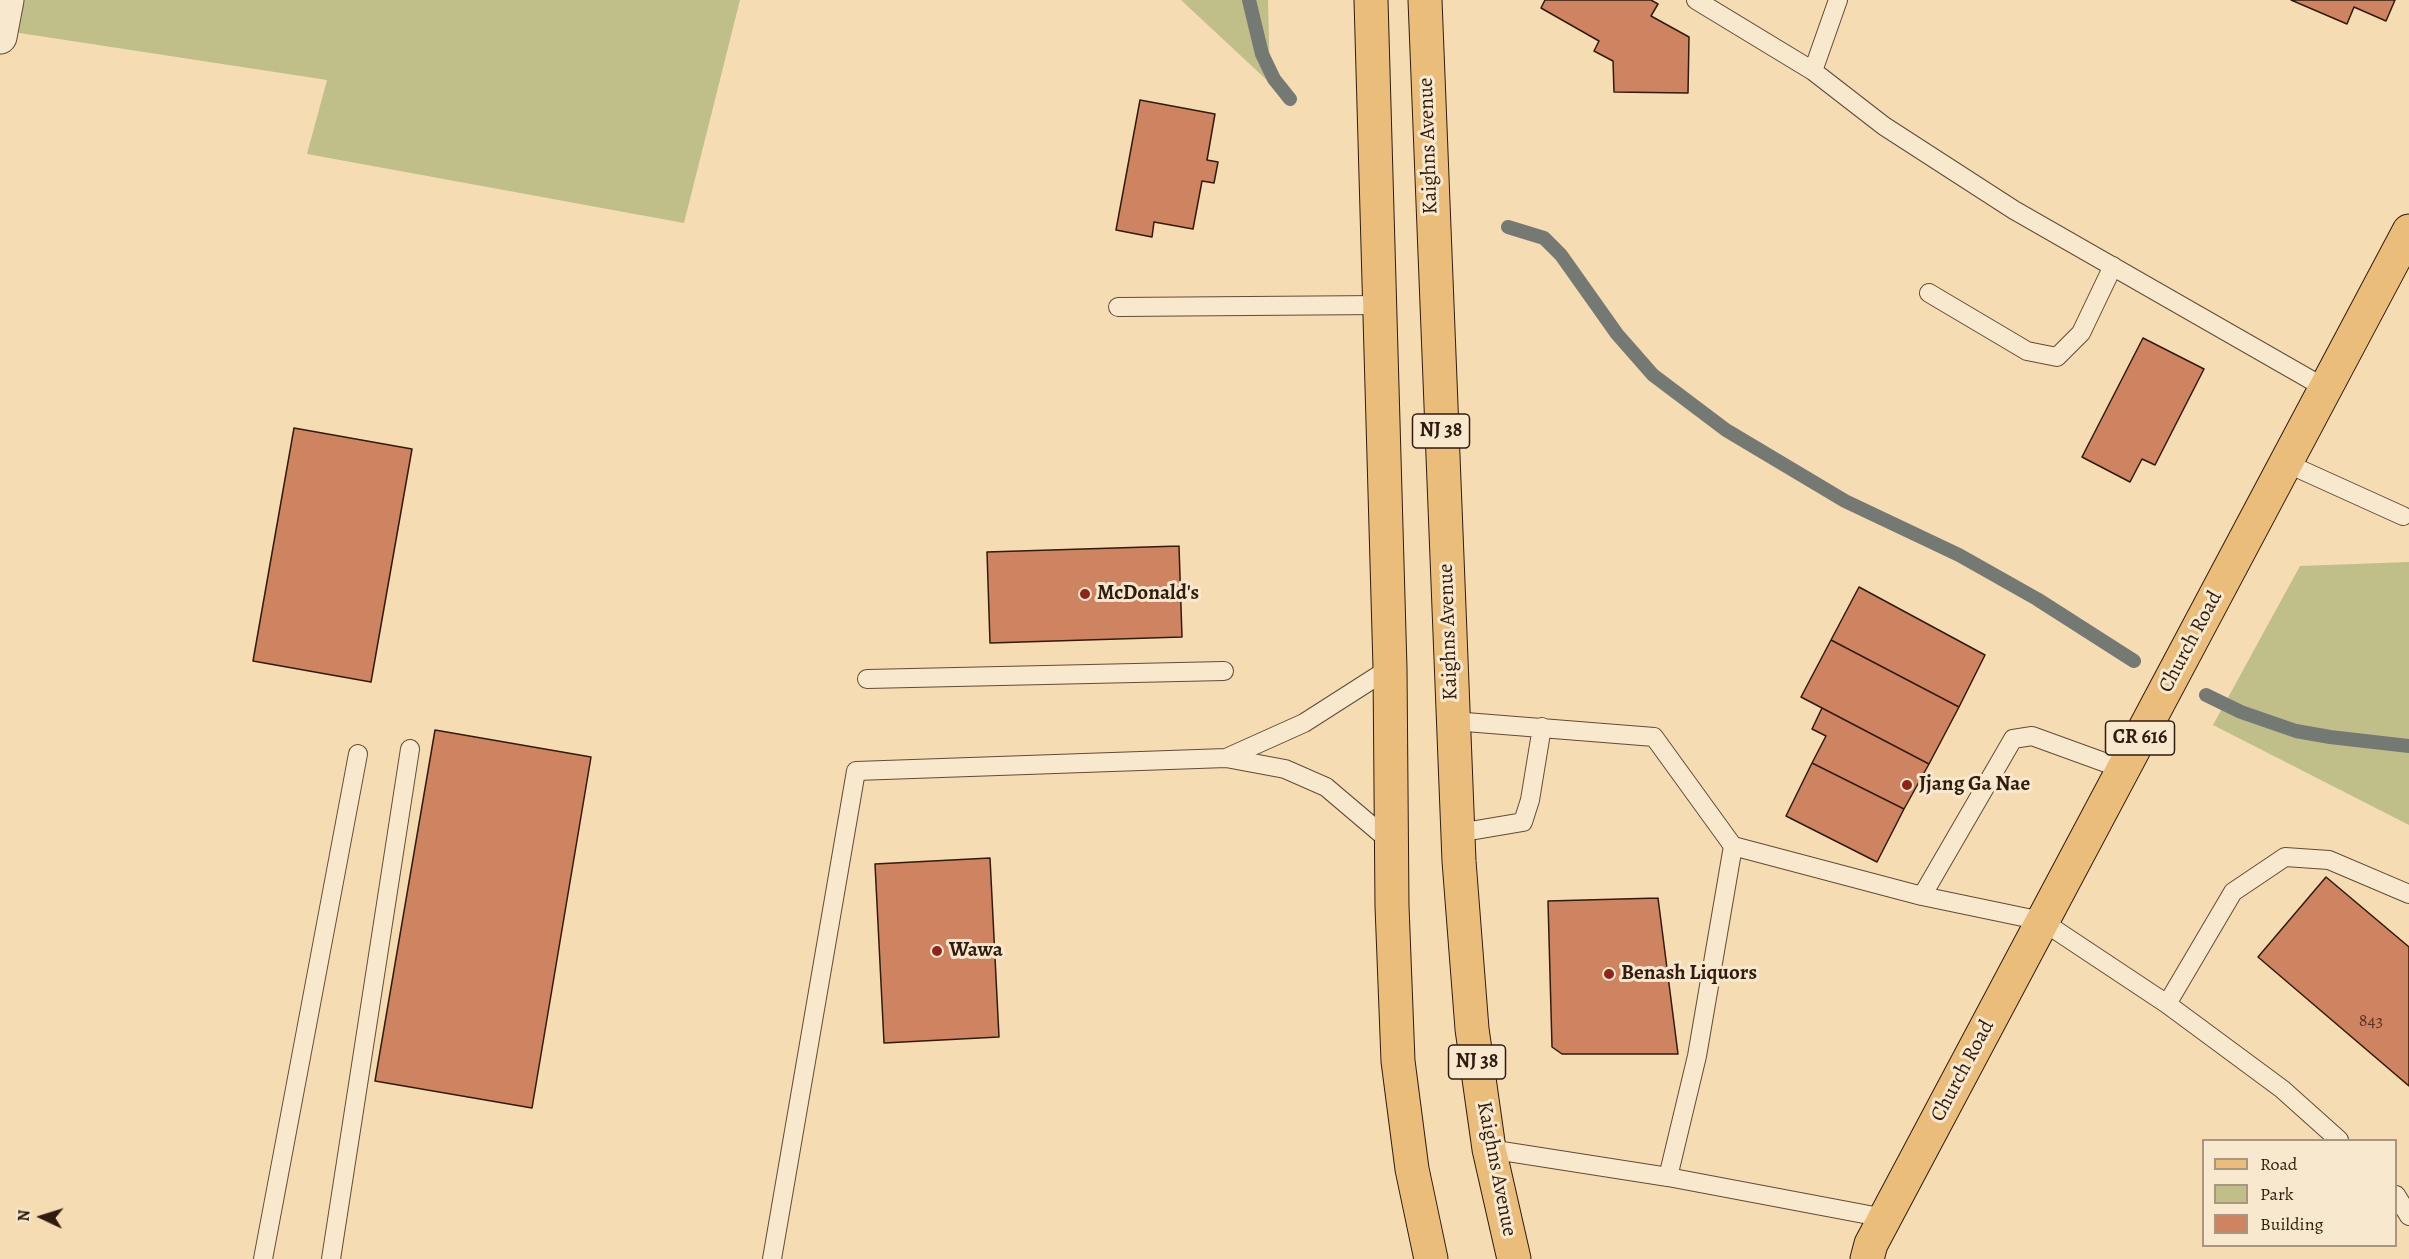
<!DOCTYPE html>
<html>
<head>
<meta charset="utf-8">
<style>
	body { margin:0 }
	#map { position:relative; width:2409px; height:1259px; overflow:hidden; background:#f5dcb3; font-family:Alegreya,serif }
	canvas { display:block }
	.legend { position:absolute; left:2202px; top:1139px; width:195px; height:108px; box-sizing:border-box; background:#f8e8ce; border:2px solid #a89681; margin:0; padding:8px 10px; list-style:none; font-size:18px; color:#311b0e }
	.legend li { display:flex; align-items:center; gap:12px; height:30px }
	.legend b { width:30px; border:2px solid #a89681 }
	.north { position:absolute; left:12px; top:1187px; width:60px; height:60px; -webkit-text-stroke:4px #f8e8ce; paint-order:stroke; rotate:274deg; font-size:16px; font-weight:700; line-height:24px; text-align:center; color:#311b0e }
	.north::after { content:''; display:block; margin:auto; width:21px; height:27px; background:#311b0e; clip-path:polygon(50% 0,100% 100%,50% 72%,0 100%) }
</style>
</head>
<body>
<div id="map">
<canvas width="2409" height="1259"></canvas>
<ul class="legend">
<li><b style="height:8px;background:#eabe7a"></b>Road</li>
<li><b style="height:16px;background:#c0bf8a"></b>Park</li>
<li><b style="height:16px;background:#ce8461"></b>Building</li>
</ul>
<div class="north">N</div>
</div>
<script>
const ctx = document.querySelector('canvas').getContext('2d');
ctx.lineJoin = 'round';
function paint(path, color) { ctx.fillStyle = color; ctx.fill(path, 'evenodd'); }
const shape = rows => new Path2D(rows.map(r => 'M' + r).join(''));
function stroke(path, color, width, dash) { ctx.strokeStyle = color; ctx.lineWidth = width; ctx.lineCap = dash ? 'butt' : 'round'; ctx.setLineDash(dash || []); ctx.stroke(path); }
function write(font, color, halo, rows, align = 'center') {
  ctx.font = font + ' Alegreya,serif'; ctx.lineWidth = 6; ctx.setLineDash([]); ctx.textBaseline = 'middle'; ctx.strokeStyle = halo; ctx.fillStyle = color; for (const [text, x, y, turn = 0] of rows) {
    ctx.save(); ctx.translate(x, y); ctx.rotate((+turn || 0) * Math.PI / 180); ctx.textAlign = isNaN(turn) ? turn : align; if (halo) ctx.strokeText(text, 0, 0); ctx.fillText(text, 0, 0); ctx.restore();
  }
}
const green = shape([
	[0,0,740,0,684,223,307,154,327,80,0,30],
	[1181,0,1268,0,1270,83],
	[2409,562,2409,825,2213,725,2300,566]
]);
const stream = shape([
	[1249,0,1262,54,1274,79,1290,99],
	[1508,227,1544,238,1561,255,1617,334,1653,375,1726,430,1845,501,1959,555,2037,599,2134,661],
	[2206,695,2241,712,2296,731,2330,737,2409,746]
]);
const building = shape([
	[1545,0,1651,0,1658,4,1651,16,1689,37,1688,93,1614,92,1613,61,1594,51,1599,41,1541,8,1545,0],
	[2291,0,2395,0,2386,21,2354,7,2347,24,2291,0],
	[1140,100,1215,114,1207,160,1218,162,1214,183,1202,181,1193,229,1154,222,1152,237,1116,230,1140,100],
	[2143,338,2204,369,2155,465,2142,459,2130,482,2082,457,2143,338],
	[294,428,412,449,371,682,253,661,294,428],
	[1179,546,1182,637,990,643,987,552,1179,546],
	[1859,587,1985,655,1959,707,1831,640,1859,587],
	[1831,640,1959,707,1929,764,1801,697,1831,640],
	[1822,708,1929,764,1904,809,1812,763,1826,736,1812,729,1822,708],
	[435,730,591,757,532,1108,375,1081,435,730],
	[1812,763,1904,809,1877,862,1786,816,1812,763],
	[990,858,999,1037,884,1043,875,864,990,858],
	[2326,877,2409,947,2409,1086,2258,957,2326,877],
	[1658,898,1678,1054,1562,1054,1552,1047,1548,901,1658,898]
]);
const service = shape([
	[1696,0,1813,71,1884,126,2014,210,2325,388],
	[1813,71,1838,0],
	[1929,293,2027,351,2057,357,2081,333,2113,266],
	[1118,307,1380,305],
	[2286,463,2403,516],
	[867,679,1224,671],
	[1453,721,1654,737,1733,846,1922,896,2042,921,2167,1004,2282,1089,2339,1140],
	[1226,758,1304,723,1390,668],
	[1458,833,1523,822,1530,800,1542,727],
	[1922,896,2013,739,2032,736,2123,769],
	[2167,1004,2233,892,2285,857,2329,860,2409,894],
	[1489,1149,1668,1177,1885,1218],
	[1668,1177,1697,1056,1733,846],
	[2396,1195,2409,1216],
	[263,1259,358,754],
	[331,1259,410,749],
	[772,1259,856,771,1226,758,1285,769,1326,787,1392,843]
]);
const minor = shape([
	[0,37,7,0]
]);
const primary = shape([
	[1867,1259,1871,1244,2409,231]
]);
const trunk = shape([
	[1371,0,1390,668,1392,906,1398,1061,1412,1169,1431,1259],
	[1425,0,1459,861,1472,1029,1489,1149,1514,1259]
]);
const markers = [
	[1085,594,6,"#8f2418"],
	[1907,785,6,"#8f2418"],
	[937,951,6,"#8f2418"],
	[1609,974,6,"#8f2418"]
];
const numberNames = [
	["843",2371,1022]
];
const shields = [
	[1441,431,57],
	[2140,738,69],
	[1477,1062,57]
];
const shieldNames = [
	["NJ 38",1441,431],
	["CR 616",2140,738],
	["NJ 38",1477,1062]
];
const streetNames = [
	["Kaighns Avenue",1429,146,-92],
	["Kaighns Avenue",1449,632,-92],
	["Church Road",2191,642,-62],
	["Church Road",1963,1071,-62],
	["Kaighns Avenue",1496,1169,79]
];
const poiNames = [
	["McDonald's",1097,594],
	["Jjang Ga Nae",1919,785],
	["Wawa",949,951],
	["Benash Liquors",1621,974]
];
paint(green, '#c0bf8a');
stroke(stream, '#747a73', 14);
paint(building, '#ce8461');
stroke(building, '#311b0e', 1.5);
stroke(service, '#624b37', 20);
stroke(minor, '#624b37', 35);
stroke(primary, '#311b0e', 35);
stroke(trunk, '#311b0e', 35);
stroke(service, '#f8e8ce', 18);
stroke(minor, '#f8e8ce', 33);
stroke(primary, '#eabe7a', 33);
stroke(trunk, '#eabe7a', 33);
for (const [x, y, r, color] of markers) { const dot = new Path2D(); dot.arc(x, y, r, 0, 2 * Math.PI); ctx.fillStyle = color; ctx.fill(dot); stroke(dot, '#f8e8ce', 2); }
write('18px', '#583523', null, numberNames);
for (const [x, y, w] of shields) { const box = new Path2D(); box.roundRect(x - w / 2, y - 17, w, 34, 4.5); ctx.fillStyle = '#f8e8ce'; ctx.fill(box); stroke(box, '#311b0e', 1.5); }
write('bold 20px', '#311b0e', null, shieldNames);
write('21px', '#311b0e', '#f8e8ce', streetNames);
write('bold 21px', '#311b0e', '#f8e8ce', poiNames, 'left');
</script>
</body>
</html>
